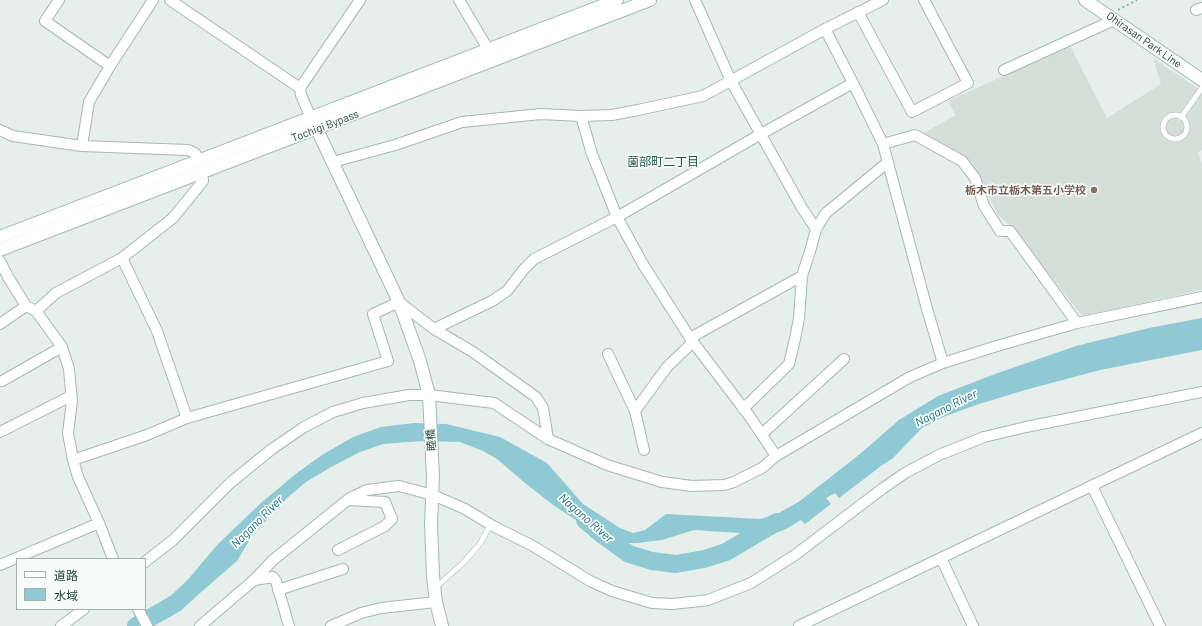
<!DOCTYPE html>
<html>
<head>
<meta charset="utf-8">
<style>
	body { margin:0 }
	#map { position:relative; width:1202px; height:626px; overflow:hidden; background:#e6efeb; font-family:Barlow,"Noto Sans JP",sans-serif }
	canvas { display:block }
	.legend { position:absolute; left:16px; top:558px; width:130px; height:52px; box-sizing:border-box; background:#f7fbf9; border:1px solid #a3b1ad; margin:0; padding:5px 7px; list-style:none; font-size:12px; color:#24423a }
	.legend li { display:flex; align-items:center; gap:8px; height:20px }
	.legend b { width:20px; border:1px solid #a3b1ad }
</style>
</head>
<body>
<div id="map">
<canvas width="1202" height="626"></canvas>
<ul class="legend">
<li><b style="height:5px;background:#fff"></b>道路</li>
<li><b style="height:11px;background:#8ec9d4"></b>水域</li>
</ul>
</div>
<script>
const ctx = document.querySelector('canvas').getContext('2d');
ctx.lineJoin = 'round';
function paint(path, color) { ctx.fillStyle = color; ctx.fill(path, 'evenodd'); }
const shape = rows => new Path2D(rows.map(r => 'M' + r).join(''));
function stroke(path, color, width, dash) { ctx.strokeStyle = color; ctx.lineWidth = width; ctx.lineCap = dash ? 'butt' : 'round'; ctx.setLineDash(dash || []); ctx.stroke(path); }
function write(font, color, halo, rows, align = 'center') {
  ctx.font = font + ' Barlow,"Noto Sans JP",sans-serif'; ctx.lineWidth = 3.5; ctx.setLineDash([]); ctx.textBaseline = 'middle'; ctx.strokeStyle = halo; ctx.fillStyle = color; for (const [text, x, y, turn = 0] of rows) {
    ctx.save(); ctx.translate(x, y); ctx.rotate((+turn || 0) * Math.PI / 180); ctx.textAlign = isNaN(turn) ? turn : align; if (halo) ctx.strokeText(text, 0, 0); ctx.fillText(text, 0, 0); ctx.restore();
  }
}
const built = shape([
	[1070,46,1107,118,1161,84,1153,58,1202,91,1202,150,1198,152,1202,164,1202,290,1082,316,1013,228,998,215,972,162,922,134,956,115,948,101]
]);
const water = shape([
	[1202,318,1202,350,1100,370,1025,390,976,405,943,417,922,428,893,458,881,466,839,498,835,493,826,498,831,504,805,524,801,520,786,529,771,535,694,530,662,540,637,543,618,543,589,529,552,504,525,483,497,459,483,451,460,442,422,441,383,444,360,452,331,467,306,482,287,498,252,536,237,561,178,612,169,602,218,544,261,503,297,473,322,455,353,437,381,427,414,423,446,424,500,437,547,463,583,504,620,528,633,533,645,530,666,514,760,519,777,514,800,501,860,454,899,420,938,396,995,374,1076,346,1149,328]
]);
const river = shape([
	[585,520,604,536,629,554,652,561,676,564,704,559,726,552,777,522],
	[136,626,176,603,191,589]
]);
const path = shape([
	[1118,10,1137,0]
]);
const service = shape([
	'1163 127a12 12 0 1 1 24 0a12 12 0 1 1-24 0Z',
	[1182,116,1202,88],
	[435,588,463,563,480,544,490,525]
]);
const minor = shape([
	[59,0,45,21,110,66],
	[170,0,300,88],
	[459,0,488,49],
	[695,0,731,81,802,208,816,229],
	[1196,10,1202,8],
	[858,12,912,112,968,83,924,0],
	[1004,70,1114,20],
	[853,83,883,144,927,309,943,363],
	[581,116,592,154,617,217,644,266,690,338,750,417,776,456],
	[311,118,301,95,300,88,360,0],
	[0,130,13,136,82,146,188,150,195,153,200,161],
	[883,144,915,135,962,161,975,178,984,206,1000,231,1010,231,1077,323],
	[82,146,89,102,110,66,153,0],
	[333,162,395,145,462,122,541,114,581,116,612,115,638,110,703,96,825,29,883,0],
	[122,258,157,331,187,418],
	[0,261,8,277,26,306,36,311,62,347,69,369,72,401,68,433,73,460,78,477,99,523,113,559],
	[36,311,56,293,122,258,173,218,203,181,202,172],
	[0,324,26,306],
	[434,329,492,301,507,291,524,269,534,259,617,217,761,134,853,83,825,29],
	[690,338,802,276],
	[608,354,635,411],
	[2,381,62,347],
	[743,409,789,364,795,339,799,318,802,276,811,248,816,229,826,213,888,162],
	[0,432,71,396],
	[762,434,844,359],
	[644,450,635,411,667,367,693,342],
	[73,460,147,435,187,418,388,361,373,314,399,302,434,329,473,352,536,397,543,408,548,439],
	[1092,486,1160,626],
	[338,550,385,526,392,519,385,502,348,500],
	[941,558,973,626],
	[145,562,173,540,230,483,272,449,304,427,333,412,363,403,409,395,429,395,494,403,548,439,607,465,662,482,692,486,724,485,734,482,762,468,776,456,910,377,943,363,997,346,1077,323,1202,297],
	[0,565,99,523],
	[254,580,273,577,276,581,289,626],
	[278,590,343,569],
	[138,609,147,626],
	[61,626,84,609],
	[200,626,254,580,273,560,350,498,367,490,399,486,433,495,465,509,493,526,533,546,590,581,612,591,652,603,672,604,691,602,708,600,751,583,795,555,882,489,905,473,939,455,984,437,1026,427,1202,392],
	[331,626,361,613,381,608,436,602],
	[799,626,1202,433]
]);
const tertiary = shape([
	[312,119,399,302,420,361,429,395,433,477,431,523,433,576,436,602,442,626]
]);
const secondary = shape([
	[1085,0,1202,80],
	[0,237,617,0],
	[0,250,650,0]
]);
const markers = [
	[1094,190,4,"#8d6e63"]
];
const streetNames = [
	["Ohirasan Park Line",1144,40,35],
	["Tochigi Bypass",325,126,-21],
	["睦橋",431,440,-94]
];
const educationNames = [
	["栃木市立栃木第五小学校",1086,190]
];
const neighbourhoodNames = [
	["薗部町二丁目",663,162]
];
const waterNames = [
	["Nagano River",946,408,-27],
	["Nagano River",586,518,41],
	["Nagano River",257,522,-45]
];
paint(built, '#d4dfda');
paint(water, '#8ec9d4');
stroke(river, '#8ec9d4', 18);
stroke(service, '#a8b8b2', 6);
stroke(minor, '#a8b8b2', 12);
stroke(tertiary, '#a8b8b2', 14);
stroke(secondary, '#a4bbb3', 14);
stroke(path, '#86b3a5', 2, [2, 3]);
stroke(service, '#fff', 5);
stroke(minor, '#fff', 10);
stroke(tertiary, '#fff', 12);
stroke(secondary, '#fff', 12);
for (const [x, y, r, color] of markers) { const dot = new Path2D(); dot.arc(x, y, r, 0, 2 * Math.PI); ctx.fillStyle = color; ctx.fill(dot); stroke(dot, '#f7fbf9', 1.5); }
write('11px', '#24423a', '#f7fbf9', streetNames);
write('bold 11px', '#785e54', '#f7fbf9', educationNames, 'right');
write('12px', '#1f5548', '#f7fbf9', neighbourhoodNames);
write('italic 12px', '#1c6f80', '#f7fbf9', waterNames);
</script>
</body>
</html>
